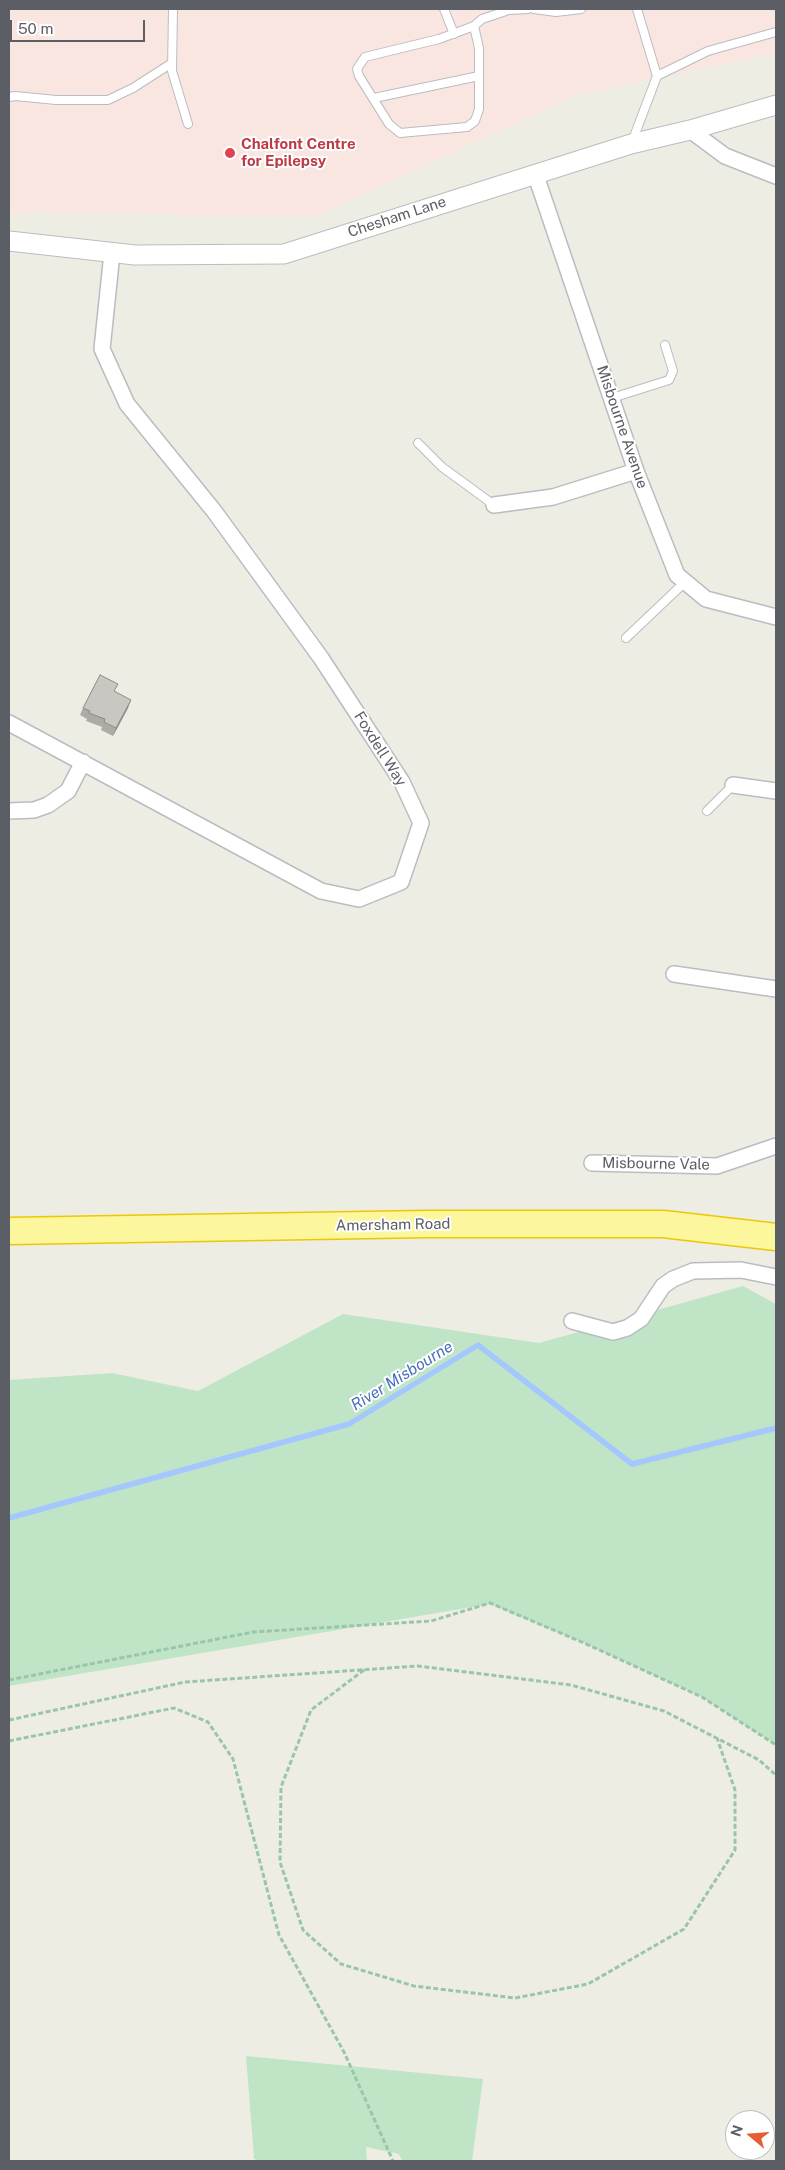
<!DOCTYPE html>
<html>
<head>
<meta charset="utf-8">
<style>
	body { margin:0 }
	#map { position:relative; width:785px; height:2170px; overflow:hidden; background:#eeede3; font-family:"Public Sans",sans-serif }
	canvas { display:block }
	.frame { position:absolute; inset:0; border:10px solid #5b5e64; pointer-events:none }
	.north { position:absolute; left:725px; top:2110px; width:50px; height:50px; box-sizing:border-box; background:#fff; border:1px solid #bdbfc1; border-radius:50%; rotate:288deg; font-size:14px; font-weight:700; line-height:20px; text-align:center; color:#5b5e64 }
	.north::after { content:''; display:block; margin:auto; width:18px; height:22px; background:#e45d33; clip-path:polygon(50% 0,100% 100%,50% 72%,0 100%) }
	.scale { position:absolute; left:10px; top:20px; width:135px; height:22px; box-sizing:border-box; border:2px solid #5b5e64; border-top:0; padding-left:6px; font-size:15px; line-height:18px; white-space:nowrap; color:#5b5e64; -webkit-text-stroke:4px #fff; paint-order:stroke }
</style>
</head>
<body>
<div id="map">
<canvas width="785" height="2170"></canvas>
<div class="frame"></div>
<div class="north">N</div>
<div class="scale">50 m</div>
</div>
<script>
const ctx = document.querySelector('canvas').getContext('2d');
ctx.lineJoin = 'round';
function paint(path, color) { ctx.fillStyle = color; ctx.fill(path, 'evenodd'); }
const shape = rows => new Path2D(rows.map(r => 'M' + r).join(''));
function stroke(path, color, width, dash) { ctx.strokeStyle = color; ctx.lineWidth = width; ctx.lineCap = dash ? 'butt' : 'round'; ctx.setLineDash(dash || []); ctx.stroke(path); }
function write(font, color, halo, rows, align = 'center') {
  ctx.font = font + ' "Public Sans",sans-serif'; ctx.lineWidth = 4; ctx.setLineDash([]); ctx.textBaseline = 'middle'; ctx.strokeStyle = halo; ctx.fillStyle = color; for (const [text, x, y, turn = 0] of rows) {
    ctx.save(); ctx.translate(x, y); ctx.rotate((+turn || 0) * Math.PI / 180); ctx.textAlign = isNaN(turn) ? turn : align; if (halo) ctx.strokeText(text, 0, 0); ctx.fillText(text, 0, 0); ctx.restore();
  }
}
const medical = shape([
	[9,9,776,9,776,53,576,95,315,217,29,212,9,213]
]);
const green = shape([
	[743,1286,776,1304,776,1745,702,1697,584,1643,490,1604,9,1686,9,1380,112,1373,198,1391,343,1314,539,1343],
	[246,2056,483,2079,472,2161,402,2161,399,2154,366,2147,367,2161,257,2161,254,2158]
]);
const stream = shape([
	[9,1518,349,1424,478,1345,632,1464,776,1428]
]);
const path = shape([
	[364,1670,311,1710,281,1787,280,1862,303,1930,341,1964,414,1986,515,1998,588,1984,684,1929,735,1850,735,1790,717,1738],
	[9,1680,253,1632,431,1621,490,1603,584,1643,702,1697,776,1745],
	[9,1720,185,1682,418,1666,571,1685,664,1711,759,1760,776,1775],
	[9,1741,174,1708,208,1722,233,1759,279,1935,344,2052,393,2161]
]);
const service = shape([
	[173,9,172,71,188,124],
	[444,9,454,34],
	[534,9,556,12,581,9],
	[474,26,479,48,479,109,475,121,467,127,400,133,389,124,359,76,357,69,365,57,439,39,474,26,482,19,509,10,528,9],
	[657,76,708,51,776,32],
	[9,97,15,96,56,100,108,100,133,88,172,63],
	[374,98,479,76],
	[632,142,657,76,637,9],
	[612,398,669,380,673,371,665,345],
	[418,443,442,467,494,505],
	[626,638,685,582],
	[707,811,733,785]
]);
const minor = shape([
	[690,130,725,156,776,176],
	[535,173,636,471,677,575,706,599,776,617],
	[494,505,553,497,636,471],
	[9,723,321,891,359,899,401,882,421,823,402,782,321,658,214,511,127,404,102,349,112,253],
	[733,785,776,791],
	[9,811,34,810,48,805,68,791,83,762],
	[674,974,776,989],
	[592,1163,717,1166,776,1146],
	[572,1321,613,1332,627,1328,641,1319,663,1286,673,1279,693,1271,741,1270,776,1277]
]);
const tertiary = shape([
	[9,241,135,255,284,254,631,144,690,130,776,105]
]);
const trunk = shape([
	[9,1231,427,1224,663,1224,776,1237]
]);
const wall = shape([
	[115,692,128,708,113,736,101,730,102,727,86,721,87,719,80,715,83,708]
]);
const shadedWall = shape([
	[131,700,128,708,113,736,116,728]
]);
const building = shape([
	[100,675,118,684,114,691,131,700,116,728,104,722,105,719,89,713,90,711,83,708,100,675]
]);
const markers = [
	[230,153,6,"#e0444e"]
];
const healthNames = [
	["Chalfont Centre",241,144],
	["for Epilepsy",241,161]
];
const streetNames = [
	["Chesham Lane",397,217,-18],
	["Misbourne Avenue",622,427,71],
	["Foxdell Way",380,749,58],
	["Misbourne Vale",656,1164,1],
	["Amersham Road",393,1225,-1]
];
const waterNames = [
	["River Misbourne",402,1376,-32]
];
paint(medical, '#fae6e0');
paint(green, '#c0e5c6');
stroke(stream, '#a4c8fd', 5.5);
stroke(service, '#bbbcc2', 10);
stroke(minor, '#bbbcc2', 18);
stroke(tertiary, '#bbbcc2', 21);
stroke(trunk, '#ebc806', 29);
stroke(path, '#9ac5ad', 3, [5, 2.5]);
stroke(service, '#fff', 8);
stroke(minor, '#fff', 15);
stroke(tertiary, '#fff', 19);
stroke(trunk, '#fcf69c', 26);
paint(wall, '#acaba6');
paint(shadedWall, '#8c8b87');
paint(building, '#c8c7c1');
stroke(building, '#8c8b87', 1);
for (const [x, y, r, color] of markers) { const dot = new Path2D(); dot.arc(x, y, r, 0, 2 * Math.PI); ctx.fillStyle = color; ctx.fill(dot); stroke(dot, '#fff', 2); }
write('bold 15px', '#be3a42', '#fff', healthNames, 'left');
write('15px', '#5b5e64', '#fff', streetNames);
write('italic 16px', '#476fc0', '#fff', waterNames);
</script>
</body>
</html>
